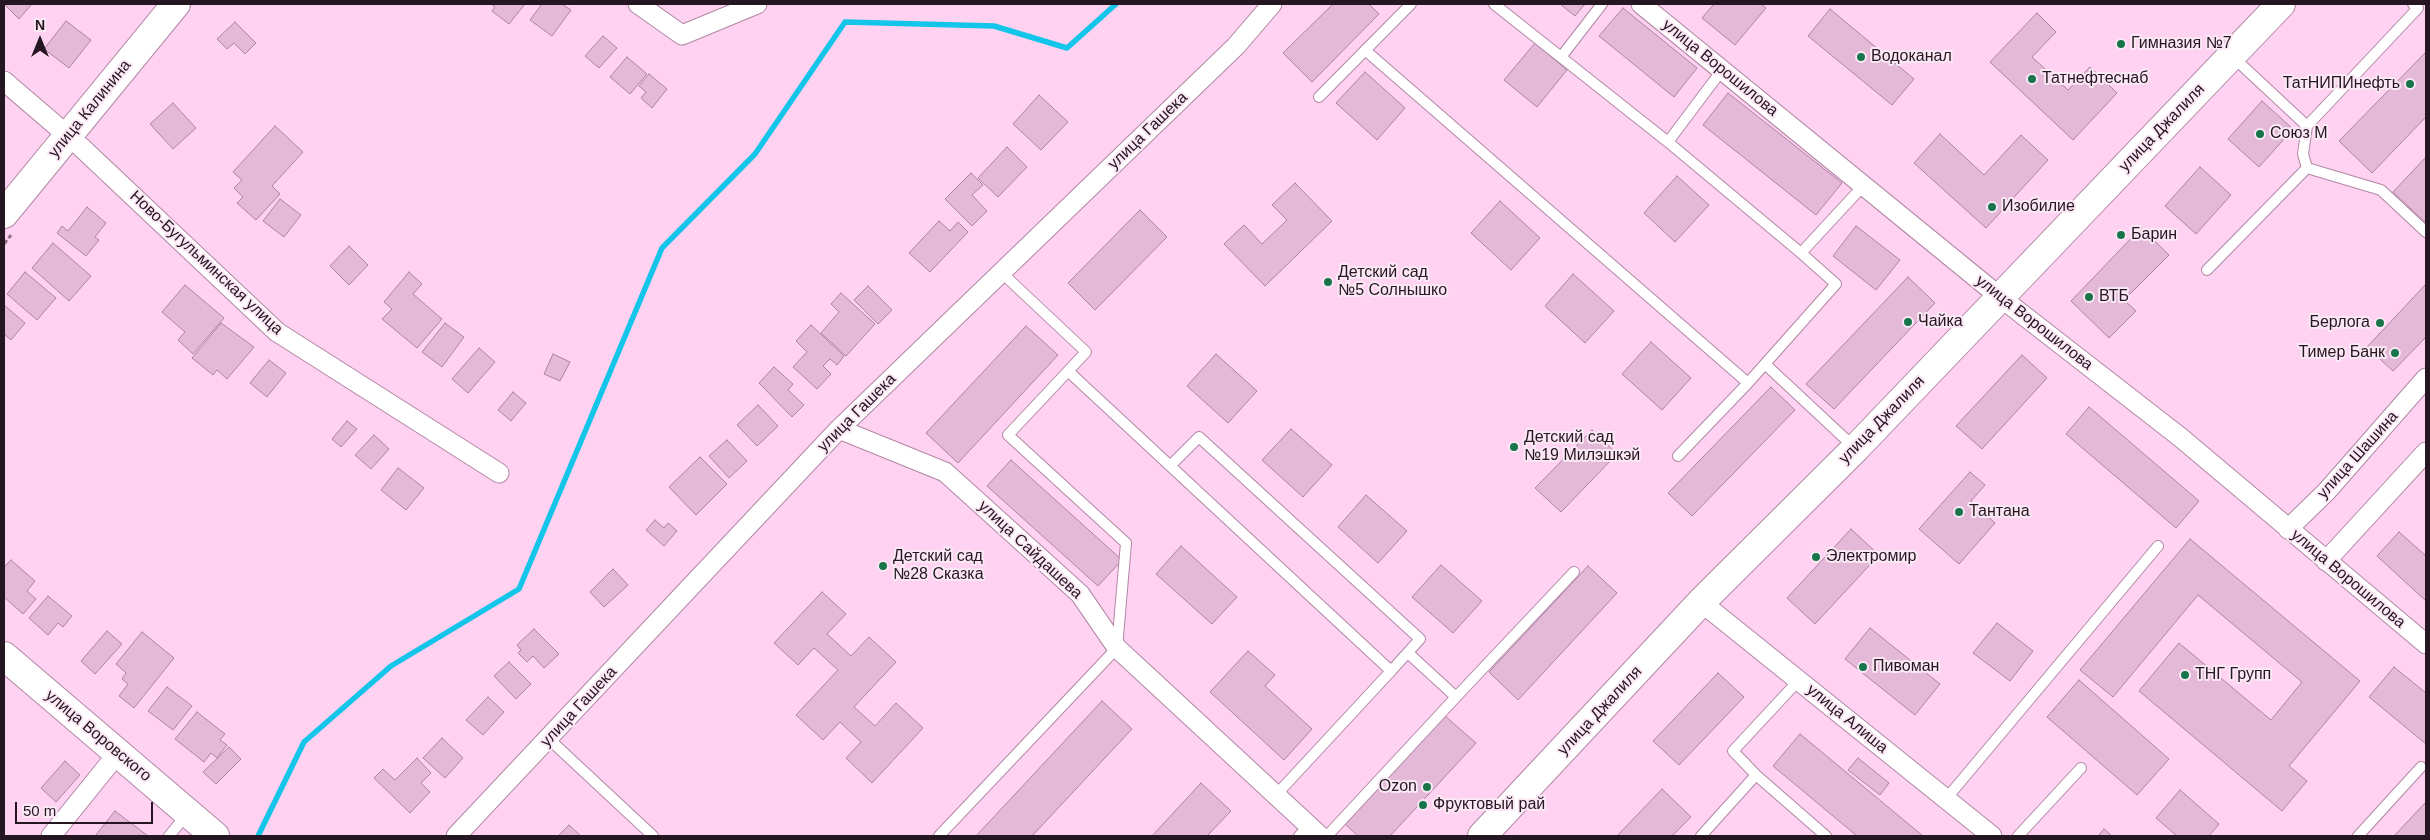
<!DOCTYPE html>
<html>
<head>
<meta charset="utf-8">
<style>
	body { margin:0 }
	#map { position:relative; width:2430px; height:840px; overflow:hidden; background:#ffd2f1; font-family:Arial,sans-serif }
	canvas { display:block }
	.frame { position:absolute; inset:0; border:5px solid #261621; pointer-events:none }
	.north { position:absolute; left:15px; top:15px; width:50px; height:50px; -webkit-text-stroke:4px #fbe8f5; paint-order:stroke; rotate:0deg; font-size:14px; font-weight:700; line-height:20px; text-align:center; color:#261621 }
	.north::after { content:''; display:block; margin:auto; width:18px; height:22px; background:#261621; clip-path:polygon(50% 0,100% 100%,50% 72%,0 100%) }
	.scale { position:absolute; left:15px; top:802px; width:138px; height:22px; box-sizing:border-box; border:2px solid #261621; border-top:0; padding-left:6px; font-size:15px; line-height:18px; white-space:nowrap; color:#261621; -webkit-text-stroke:4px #fbe8f5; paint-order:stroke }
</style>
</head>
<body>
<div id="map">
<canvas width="2430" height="840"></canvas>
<div class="frame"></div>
<div class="north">N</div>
<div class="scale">50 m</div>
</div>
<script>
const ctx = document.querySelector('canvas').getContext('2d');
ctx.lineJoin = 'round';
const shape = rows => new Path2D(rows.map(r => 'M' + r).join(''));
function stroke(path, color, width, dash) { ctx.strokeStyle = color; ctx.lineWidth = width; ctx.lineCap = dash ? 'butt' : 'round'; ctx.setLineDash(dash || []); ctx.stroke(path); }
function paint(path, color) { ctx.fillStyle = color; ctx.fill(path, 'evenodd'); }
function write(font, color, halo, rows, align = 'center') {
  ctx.font = font + ' Arial,sans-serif'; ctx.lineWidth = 4; ctx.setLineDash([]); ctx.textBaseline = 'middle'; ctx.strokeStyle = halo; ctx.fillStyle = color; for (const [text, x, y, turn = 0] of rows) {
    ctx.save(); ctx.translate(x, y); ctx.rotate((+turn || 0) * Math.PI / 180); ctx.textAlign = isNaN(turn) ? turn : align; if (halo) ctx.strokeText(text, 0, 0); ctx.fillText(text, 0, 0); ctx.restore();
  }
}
const stream = shape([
	[258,836,304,742,391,666,519,589,662,248,755,154,845,22,994,26,1067,48,1116,4]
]);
const building = shape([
	[4,4,32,4,19,19,4,4],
	[491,4,525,4,509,24,492,11,495,7,491,4],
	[542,4,562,4,571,10,552,36,530,20,542,4],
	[1333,4,1369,4,1379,14,1312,82,1283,53,1333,4],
	[1560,4,1585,4,1575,16,1560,4],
	[1714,4,1761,4,1766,8,1735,45,1702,18,1714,4],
	[1623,8,1697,68,1674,97,1599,36,1623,8],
	[1830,9,1914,79,1892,105,1808,36,1830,9],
	[2037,13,2056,32,2032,57,2068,90,2090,67,2117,93,2073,140,1990,62,2037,13],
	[66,21,91,40,69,68,44,49,66,21],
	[235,22,256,43,245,54,234,43,227,49,217,39,235,22],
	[603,36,617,48,599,68,585,56,603,36],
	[1535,43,1567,70,1537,107,1504,80,1535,43],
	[2426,52,2426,117,2372,173,2339,141,2426,52],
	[627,57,647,74,630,94,610,77,627,57],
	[1365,72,1405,108,1377,140,1336,103,1365,72],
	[649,74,667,89,652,108,641,98,646,92,639,86,649,74],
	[1728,93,1842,183,1816,215,1703,125,1728,93],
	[1039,95,1068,122,1041,150,1013,124,1039,95],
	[2262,101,2293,129,2259,167,2228,139,2262,101],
	[173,103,196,128,173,149,150,124,173,103],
	[275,126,303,152,272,186,280,194,256,220,237,203,243,197,234,188,242,180,233,172,275,126],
	[1940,134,1984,175,2021,135,2048,160,1986,228,1914,163,1940,134],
	[1007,147,1027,167,998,197,978,178,1007,147],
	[2426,157,2426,223,2393,192,2426,157],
	[2200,167,2231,195,2196,234,2165,206,2200,167],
	[971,173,983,185,972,195,987,211,972,226,945,199,971,173],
	[1677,176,1709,205,1675,242,1644,213,1677,176],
	[1295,183,1332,221,1265,286,1224,244,1244,225,1262,244,1287,220,1272,205,1295,183],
	[280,199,301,215,284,237,263,221,280,199],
	[1500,201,1540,238,1511,270,1471,233,1500,201],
	[87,207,106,223,95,237,99,240,86,256,57,233,62,226,68,231,87,207],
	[1140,210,1167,237,1095,310,1068,283,1140,210],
	[939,221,950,231,958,222,968,232,930,272,909,253,939,221],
	[1856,226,1900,260,1876,290,1833,256,1856,226],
	[2141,228,2169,255,2124,300,2136,311,2109,338,2071,301,2141,228],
	[53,243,91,276,69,301,32,268,53,243],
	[349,246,368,265,349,285,330,266,349,246],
	[25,272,56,298,37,320,7,294,25,272],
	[409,272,422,284,413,294,442,319,417,348,382,319,392,309,384,302,409,272],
	[1573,274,1614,311,1585,343,1545,306,1573,274],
	[1908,277,1935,303,1834,409,1806,384,1908,277],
	[2426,284,2426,337,2393,371,2367,347,2426,284],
	[185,285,224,318,193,354,178,340,185,332,162,312,185,285],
	[868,286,892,310,878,324,854,300,868,286],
	[841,293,875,324,846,356,821,333,839,312,831,304,841,293],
	[4,305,25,323,11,340,4,334,4,305],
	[221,323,254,347,227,379,217,370,213,375,192,358,221,323],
	[445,323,464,337,442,367,422,352,445,323],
	[811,325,844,356,837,365,830,359,823,366,831,374,817,389,793,367,807,352,796,341,811,325],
	[1026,326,1058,355,958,463,926,433,1026,326],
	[1651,342,1691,378,1662,410,1622,374,1651,342],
	[479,348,495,362,468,393,452,379,479,348],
	[553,354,570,362,560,381,544,374,553,354],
	[1216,354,1257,391,1228,423,1187,386,1216,354],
	[2022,355,2047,378,1982,449,1956,426,2022,355],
	[269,360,286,373,267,397,250,383,269,360],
	[774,367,793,384,788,390,804,405,792,417,759,383,774,367],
	[1771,387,1795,410,1692,516,1668,493,1771,387],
	[513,392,526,403,511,421,498,410,513,392],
	[758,405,778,426,757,446,737,425,758,405],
	[2089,407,2199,501,2176,528,2066,434,2089,407],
	[347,421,357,429,341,447,332,439,347,421],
	[1291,429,1332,465,1303,497,1262,460,1291,429],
	[1592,430,1617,454,1561,512,1535,488,1592,430],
	[374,435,389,449,371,469,355,455,374,435],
	[727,440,747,461,729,478,709,456,727,440],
	[700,457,727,484,696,515,669,487,700,457],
	[1011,460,1122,560,1098,586,987,486,1011,460],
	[398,468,424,488,406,510,381,490,398,468],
	[1970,472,1985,485,1971,501,1995,523,1959,564,1919,529,1970,472],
	[1366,495,1407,531,1378,563,1338,527,1366,495],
	[655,520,664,528,668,523,677,531,664,546,646,530,655,520],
	[1851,529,1879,555,1815,624,1787,598,1851,529],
	[2399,532,2426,556,2426,601,2377,556,2399,532],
	[2190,539,2360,681,2289,766,2307,781,2282,811,2139,691,2179,643,2271,720,2302,682,2198,595,2113,697,2080,670,2190,539],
	[1181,546,1237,597,1212,624,1156,574,1181,546],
	[11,560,35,581,27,591,36,599,23,614,4,597,4,567,11,560],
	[1441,565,1482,601,1453,633,1412,597,1441,565],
	[1588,566,1617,593,1518,700,1489,672,1588,566],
	[613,569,628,585,604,607,590,592,613,569],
	[822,592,846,614,827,634,851,656,869,637,896,662,854,707,875,726,896,703,923,728,872,783,846,758,861,742,840,722,823,740,796,715,838,670,814,648,798,665,774,643,822,592],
	[48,596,72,616,63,627,58,623,48,635,29,618,48,596],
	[1997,623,2033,651,2010,681,1973,653,1997,623],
	[1870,628,1940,684,1915,715,1845,659,1870,628],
	[534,629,559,654,544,668,533,656,527,662,518,653,521,650,517,645,534,629],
	[107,631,122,644,95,674,81,661,107,631],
	[142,632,174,658,134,708,119,696,128,684,122,679,126,673,116,664,142,632],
	[1248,651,1275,675,1265,686,1312,729,1284,760,1210,692,1248,651],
	[509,662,531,684,516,699,494,676,509,662],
	[2394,667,2426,693,2426,744,2369,697,2394,667],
	[1718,673,1744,697,1679,765,1653,741,1718,673],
	[2079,680,2169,759,2137,795,2047,717,2079,680],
	[167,687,192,706,173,730,148,711,167,687],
	[488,697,504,712,483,735,466,720,488,697],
	[1102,701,1132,729,1032,836,976,836,1102,701],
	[197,712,225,734,220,740,227,745,217,758,211,753,204,762,175,739,197,712],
	[1445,716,1476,743,1390,836,1358,836,1345,824,1445,716],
	[1800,734,1923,836,1857,836,1773,766,1800,734],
	[442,738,463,758,445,778,423,758,442,738],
	[229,747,241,759,216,784,203,772,229,747],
	[417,758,431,773,421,783,430,792,410,813,374,778,383,769,395,780,417,758],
	[1858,758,1889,783,1880,795,1848,770,1858,758],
	[65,761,80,775,56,802,41,788,65,761],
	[1201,783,1231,811,1207,836,1152,836,1201,783],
	[1662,789,1691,817,1672,836,1617,836,1662,789],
	[2180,790,2219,824,2209,836,2177,836,2156,818,2180,790],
	[2426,802,2426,836,2394,836,2426,802],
	[115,811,148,836,95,836,115,811],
	[569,825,581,836,558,836,569,825],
	[2104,829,2112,836,2098,836,2104,829]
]);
const path = shape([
	[4,244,11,235]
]);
const lane = shape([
	[1494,4,1668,142,1801,253,1863,186],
	[1365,50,1748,383],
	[1561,57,1602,4],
	[2233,57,2307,126,2303,154,2307,168],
	[1319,97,1411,4],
	[2307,126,2418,8,2413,4],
	[1668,142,1722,70],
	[2207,270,2307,168,2381,190,2426,232],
	[1765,364,1854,447],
	[1068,371,1391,671,1276,795],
	[1678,456,1748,383,1836,284,1801,253],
	[1170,466,1199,437,1420,639,1391,671],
	[1799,680,1733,751,1756,775,1826,836],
	[1456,697,1574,572],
	[549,739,653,836],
	[1946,799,2158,546],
	[169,836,187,814],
	[939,836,1117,648,1126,543,1008,435,1086,352,1002,273],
	[1299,836,1309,825],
	[1327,836,1456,697,1408,653],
	[1701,836,1756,775],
	[2018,836,2081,768],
	[2358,836,2421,767]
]);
const street = shape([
	[638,4,682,35,757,4],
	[1641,4,2000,297,2180,437,2426,644],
	[4,81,81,147,277,332,499,473],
	[839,429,945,472,1080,594,1117,648,1320,836],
	[2288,529,2327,491,2426,378],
	[2326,561,2426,452],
	[1701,602,1992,836],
	[51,836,118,753],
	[456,836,839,429,1236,46,1272,4]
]);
const secondary = shape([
	[4,214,176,4],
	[4,656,215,836],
	[1482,836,1701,602,1856,448,2281,4]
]);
const markers = [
	[2121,44,5,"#187449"],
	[1861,57,5,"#187449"],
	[2032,79,5,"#187449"],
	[2410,84,5,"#187449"],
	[2260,134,5,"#187449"],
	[1992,207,5,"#187449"],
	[2121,235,5,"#187449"],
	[1328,282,5,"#187449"],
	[2089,297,5,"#187449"],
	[1908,322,5,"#187449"],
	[2380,323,5,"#187449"],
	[2395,353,5,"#187449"],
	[1514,447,5,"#187449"],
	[1959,512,5,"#187449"],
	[1816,557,5,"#187449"],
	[883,566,5,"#187449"],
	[1863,667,5,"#187449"],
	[2185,675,5,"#187449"],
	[1427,787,5,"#187449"],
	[1423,805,5,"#187449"]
];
const poiNames = [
	["Гимназия №7",2131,44],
	["Водоканал",1871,57],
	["Татнефтеснаб",2042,79],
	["ТатНИПИнефть",2400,84,"right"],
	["Союз М",2270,134],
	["Изобилие",2002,207],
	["Барин",2131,235],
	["Детский сад",1338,273],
	["№5 Солнышко",1338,291],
	["ВТБ",2099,297],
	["Чайка",1918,322],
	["Берлога",2370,323,"right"],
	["Тимер Банк",2385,353,"right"],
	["Детский сад",1524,438],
	["№19 Милэшкэй",1524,456],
	["Тантана",1969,512],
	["Детский сад",893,557],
	["№28 Сказка",893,575],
	["Электромир",1826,557],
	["Пивоман",1873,667],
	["ТНГ Групп",2195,675],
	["Ozon",1417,787,"right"],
	["Фруктовый рай",1433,805]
];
const streetNames = [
	["улица Ворошилова",1720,68,39],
	["улица Калинина",90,109,-51],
	["улица Джалиля",2162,128,-46],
	["улица Гашека",1148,131,-44],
	["Ново-Бугульминская улица",206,263,43],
	["улица Ворошилова",2034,323,38],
	["улица Гашека",857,413,-45],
	["улица Джалиля",1882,420,-46],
	["улица Шашина",2358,455,-48],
	["улица Сайдашева",1030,550,43],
	["улица Ворошилова",2348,579,40],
	["улица Гашека",579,707,-47],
	["улица Джалиля",1600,711,-47],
	["улица Алиша",1847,719,39],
	["улица Воровского",98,736,40]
];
stroke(stream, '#13c5e9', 5.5);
paint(building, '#e4b8d7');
stroke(building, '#ac83a0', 1);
stroke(lane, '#b187a4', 12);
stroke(street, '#b187a4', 21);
stroke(secondary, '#b187a4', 30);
stroke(path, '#917387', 3, [5, 2.5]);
stroke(lane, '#fff', 10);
stroke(street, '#fff', 19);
stroke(secondary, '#fff', 28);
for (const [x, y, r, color] of markers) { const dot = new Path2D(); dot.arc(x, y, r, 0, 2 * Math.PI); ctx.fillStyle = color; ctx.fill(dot); stroke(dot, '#fbe8f5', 2); }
write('16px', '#261621', '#fbe8f5', poiNames, 'left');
write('16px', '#261621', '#fbe8f5', streetNames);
</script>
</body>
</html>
